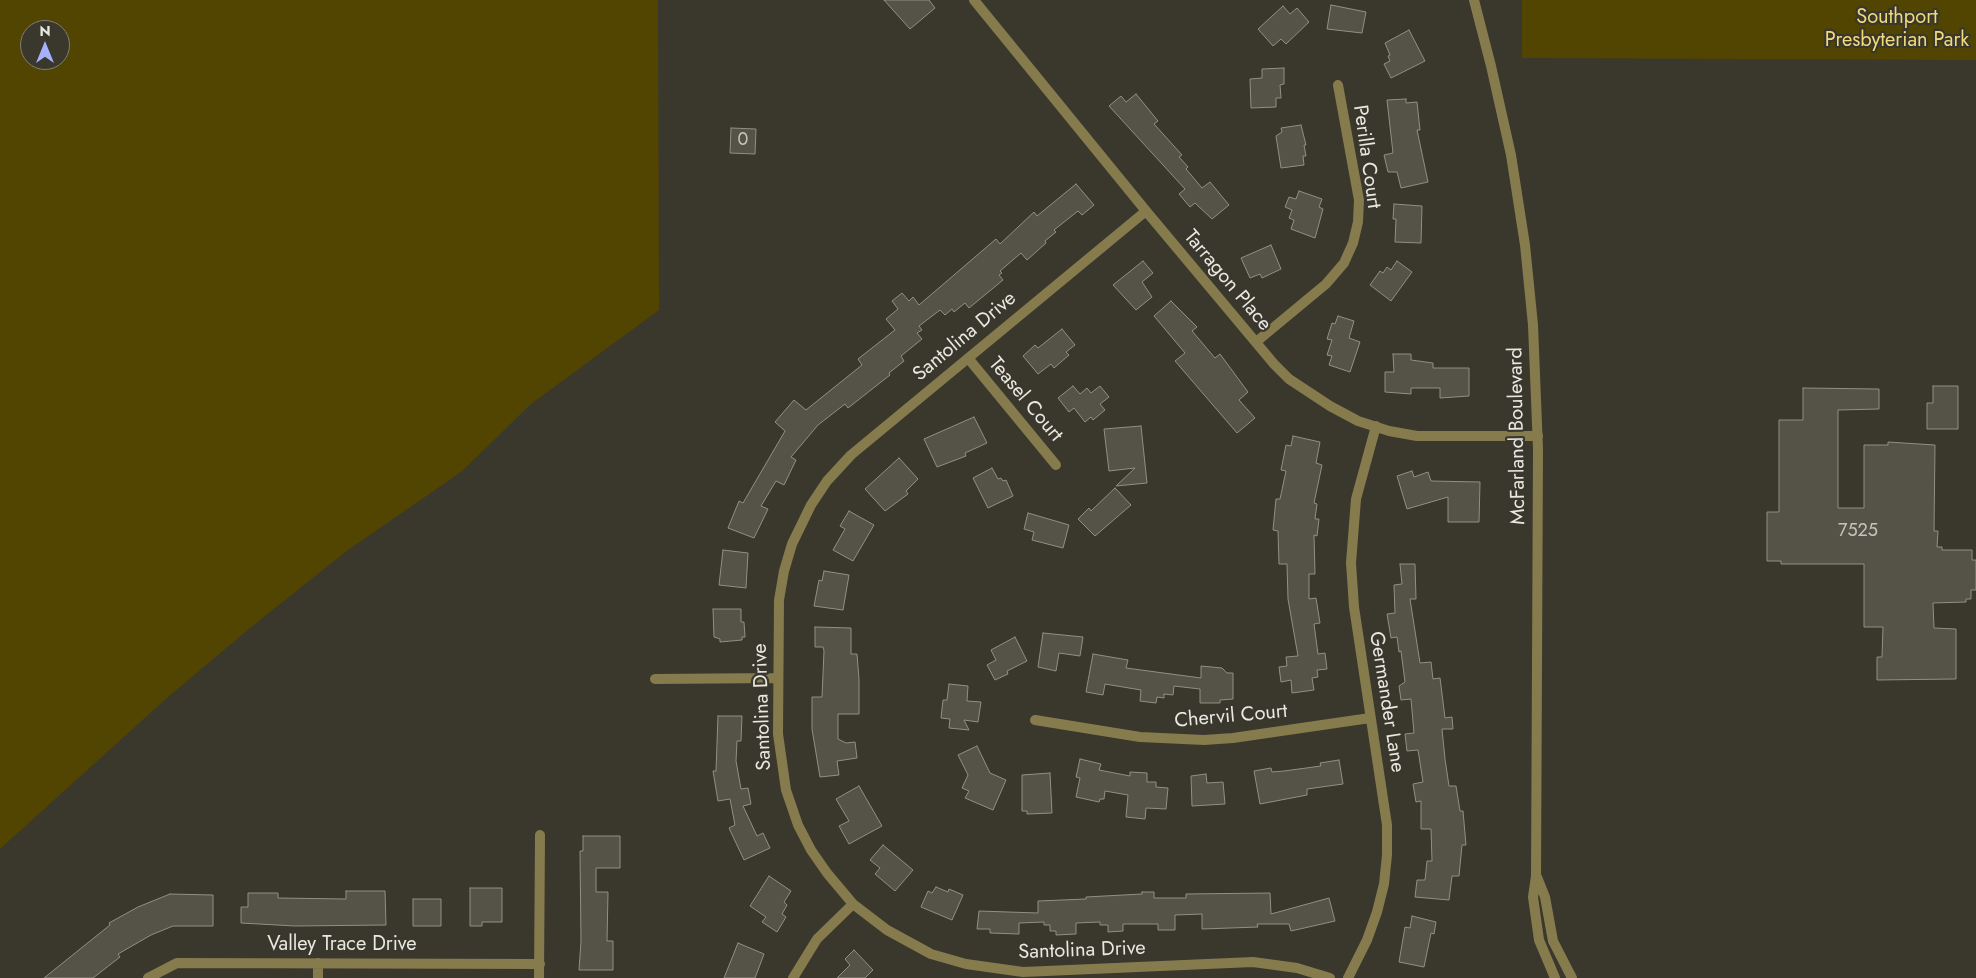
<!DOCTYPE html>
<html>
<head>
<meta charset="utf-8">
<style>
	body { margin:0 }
	#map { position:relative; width:1976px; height:978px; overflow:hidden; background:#3a372d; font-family:Jost,sans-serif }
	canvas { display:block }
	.north { position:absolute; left:20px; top:20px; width:50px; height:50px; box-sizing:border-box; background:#3a372d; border:1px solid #807e75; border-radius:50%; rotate:0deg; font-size:14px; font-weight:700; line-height:20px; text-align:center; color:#eae8e2 }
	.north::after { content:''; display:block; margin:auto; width:18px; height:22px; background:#a5b1fc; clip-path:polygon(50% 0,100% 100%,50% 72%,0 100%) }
</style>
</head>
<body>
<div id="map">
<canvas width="1976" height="978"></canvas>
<div class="north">N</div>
</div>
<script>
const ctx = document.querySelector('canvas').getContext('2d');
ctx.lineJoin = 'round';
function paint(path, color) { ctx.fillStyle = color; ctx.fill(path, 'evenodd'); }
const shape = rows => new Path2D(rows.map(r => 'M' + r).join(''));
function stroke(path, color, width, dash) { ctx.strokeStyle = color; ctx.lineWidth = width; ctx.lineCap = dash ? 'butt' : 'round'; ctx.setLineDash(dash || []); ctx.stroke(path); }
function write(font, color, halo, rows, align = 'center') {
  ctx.font = font + ' Jost,sans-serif'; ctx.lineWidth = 4.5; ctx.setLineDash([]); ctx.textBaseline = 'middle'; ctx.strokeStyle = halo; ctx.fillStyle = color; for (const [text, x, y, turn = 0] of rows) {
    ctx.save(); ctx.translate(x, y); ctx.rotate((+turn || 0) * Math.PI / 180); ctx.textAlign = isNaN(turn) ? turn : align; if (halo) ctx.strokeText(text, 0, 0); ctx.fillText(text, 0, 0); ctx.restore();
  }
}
const green = shape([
	[0,0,658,0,659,310,531,404,461,472,348,550,250,628,168,697,0,849],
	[30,30,60,30,60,60,30,60],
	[1522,0,1976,0,1976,60,1522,58]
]);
const building = shape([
	[884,0,929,0,935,8,910,29,884,0],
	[1331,5,1366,12,1362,33,1327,29,1331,5],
	[1283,6,1290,14,1297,8,1309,22,1286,44,1281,39,1273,46,1258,29,1283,6],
	[1409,30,1425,61,1391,78,1384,64,1390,61,1388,56,1390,55,1385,43,1409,30],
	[1284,68,1284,84,1280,85,1281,98,1276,98,1276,107,1251,108,1250,79,1262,78,1262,69,1284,68],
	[1136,94,1158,121,1154,124,1182,155,1179,157,1188,167,1186,169,1202,188,1210,182,1229,205,1212,219,1195,203,1190,207,1179,194,1185,189,1109,106,1121,96,1126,102,1136,94],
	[1406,99,1406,103,1417,102,1420,130,1417,130,1428,182,1401,188,1397,172,1388,172,1384,155,1393,153,1387,100,1406,99],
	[1301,125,1306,145,1304,145,1306,156,1303,156,1304,165,1281,168,1276,136,1282,132,1281,128,1301,125],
	[731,128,756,129,755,154,730,153,731,128],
	[1076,184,1094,205,1082,215,1078,211,1054,230,1056,232,1045,241,1046,243,1027,260,1021,253,1000,271,1002,273,999,275,1003,280,969,308,965,303,954,312,952,309,945,315,940,310,919,326,922,330,917,333,922,339,901,356,904,361,889,373,890,375,848,408,845,404,818,425,791,457,796,460,784,485,776,481,761,506,768,509,754,538,728,528,739,501,743,503,785,431,775,422,794,400,806,410,862,365,858,359,895,330,886,319,898,309,892,301,902,293,909,301,913,297,919,305,996,239,1000,244,1034,212,1037,216,1076,184],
	[1299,191,1322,199,1319,207,1323,209,1315,238,1291,229,1294,220,1289,218,1292,210,1285,207,1289,197,1296,199,1299,191],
	[1394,204,1422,206,1421,243,1395,242,1396,219,1393,219,1394,204],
	[1271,245,1281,269,1262,278,1260,274,1250,278,1241,258,1271,245],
	[1143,261,1153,273,1142,282,1152,297,1136,310,1113,285,1143,261],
	[1397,261,1412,272,1391,301,1370,285,1380,271,1383,273,1387,267,1391,270,1397,261],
	[1171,301,1197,327,1192,331,1215,358,1220,354,1248,392,1239,400,1255,418,1237,433,1175,361,1185,353,1154,316,1171,301],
	[1338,316,1354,321,1349,338,1360,342,1350,372,1329,365,1332,356,1327,355,1332,340,1327,339,1332,323,1335,324,1338,316],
	[1062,329,1075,345,1066,352,1069,355,1054,368,1051,364,1038,374,1023,356,1035,345,1038,348,1062,329],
	[1393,354,1411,354,1411,360,1433,363,1433,368,1469,368,1469,396,1440,398,1440,388,1411,388,1411,394,1385,392,1385,372,1394,372,1393,354],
	[1073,386,1080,394,1087,388,1091,393,1100,386,1109,397,1100,404,1105,410,1093,420,1091,417,1085,422,1074,408,1069,412,1058,398,1073,386],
	[1933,386,1958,386,1958,429,1927,429,1927,403,1933,403,1933,386],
	[1803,388,1879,389,1879,409,1838,410,1838,508,1864,508,1864,445,1888,445,1888,442,1935,445,1934,531,1938,531,1937,547,1942,547,1942,550,1972,550,1972,560,1976,560,1976,590,1971,590,1971,599,1966,599,1966,602,1933,603,1934,628,1956,629,1956,679,1877,680,1877,657,1882,657,1883,627,1864,627,1864,564,1781,564,1781,561,1767,561,1767,512,1779,512,1779,420,1803,420,1803,388],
	[974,417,987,443,965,453,966,456,937,467,924,439,974,417],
	[1141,426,1147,483,1116,486,1135,468,1109,471,1104,429,1141,426],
	[1293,436,1320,442,1316,463,1322,465,1314,503,1317,504,1315,519,1319,519,1317,536,1314,535,1315,574,1309,574,1309,599,1316,598,1320,623,1314,624,1318,654,1325,653,1327,669,1317,670,1318,677,1312,678,1314,690,1292,693,1291,680,1281,682,1279,667,1287,666,1286,657,1298,656,1288,599,1287,564,1279,564,1278,531,1273,530,1276,499,1280,499,1286,471,1281,470,1286,445,1291,446,1293,436],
	[899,458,918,479,906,491,908,494,885,511,865,489,899,458],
	[992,468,998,479,1001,478,1003,481,1006,480,1013,496,988,508,973,478,992,468],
	[1412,471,1414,477,1428,472,1431,481,1480,482,1479,522,1448,522,1448,497,1407,509,1397,476,1412,471],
	[1115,488,1131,505,1095,536,1078,519,1089,508,1091,511,1115,488],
	[849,511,874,525,853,561,833,550,845,529,840,526,849,511],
	[1028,513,1069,525,1063,548,1032,540,1034,532,1024,529,1028,513],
	[723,550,748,553,746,588,719,585,723,550],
	[1400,564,1415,564,1416,599,1410,599,1420,663,1431,662,1433,679,1440,678,1445,718,1452,717,1453,729,1442,729,1445,759,1449,786,1456,786,1460,811,1463,811,1466,845,1462,845,1459,876,1452,876,1449,900,1415,897,1417,880,1425,880,1427,861,1432,861,1431,829,1421,829,1421,801,1416,802,1413,784,1423,782,1418,750,1407,751,1405,734,1414,733,1411,699,1401,700,1399,686,1405,682,1401,651,1399,652,1397,637,1391,638,1387,614,1395,613,1394,585,1402,584,1400,564],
	[824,571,849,575,843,610,814,606,819,580,822,581,824,571],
	[713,609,741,609,741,622,744,622,745,637,742,637,742,640,720,642,720,639,714,637,713,609],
	[815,627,851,628,851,654,857,654,859,679,859,714,838,714,838,739,846,743,855,742,857,758,837,761,839,775,820,777,812,729,812,697,822,697,824,651,823,647,815,647,815,627],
	[1043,633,1083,637,1080,656,1059,653,1056,671,1038,667,1043,633],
	[1015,637,1027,661,1007,671,1008,674,995,680,987,665,996,660,991,650,1015,637],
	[1093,654,1128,660,1126,668,1201,678,1201,666,1222,668,1227,673,1233,673,1233,699,1220,700,1220,703,1200,703,1200,689,1174,686,1173,695,1164,694,1164,698,1157,697,1156,703,1140,701,1141,690,1105,684,1103,695,1086,692,1093,654],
	[949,684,968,686,967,701,981,702,978,722,964,720,969,730,949,728,950,719,941,718,943,700,947,700,949,684],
	[718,716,742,716,741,741,737,741,736,761,741,789,748,788,751,804,743,806,757,836,763,833,770,848,744,860,729,828,735,825,730,799,718,801,713,771,716,771,718,716],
	[977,746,990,773,1006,780,993,810,965,798,969,791,962,788,968,775,958,755,977,746],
	[1080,759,1101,764,1099,770,1130,776,1130,772,1147,773,1147,782,1156,782,1156,787,1168,788,1166,809,1146,808,1145,819,1126,817,1128,795,1105,791,1104,799,1100,799,1099,802,1076,797,1080,778,1076,777,1080,759],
	[1339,760,1343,784,1307,789,1307,795,1260,804,1254,771,1271,768,1272,772,1284,771,1321,766,1320,763,1339,760],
	[1050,773,1052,813,1027,814,1027,811,1022,811,1022,775,1050,773],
	[1206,774,1207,783,1223,782,1225,804,1192,806,1191,776,1206,774],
	[859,786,882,826,849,844,839,826,849,821,836,799,859,786],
	[583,836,620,836,620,868,596,868,596,892,608,892,607,941,613,941,613,970,579,970,581,941,580,851,583,851,583,836],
	[883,845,913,870,895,891,875,874,880,868,870,860,883,845],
	[769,876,791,891,784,902,787,905,782,914,786,917,777,932,762,922,766,917,750,906,769,876],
	[936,887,948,892,949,889,963,895,952,920,921,907,928,891,932,893,936,887],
	[470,888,502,888,502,922,482,922,482,926,470,926,470,888],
	[346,891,385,891,386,925,295,926,241,923,241,907,248,907,248,893,278,893,278,898,346,899,346,891],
	[1142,892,1154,892,1154,898,1186,898,1186,894,1270,893,1271,914,1329,898,1335,921,1291,931,1289,924,1257,924,1258,927,1202,929,1202,914,1175,915,1175,930,1158,930,1158,924,1123,924,1123,931,1108,932,1108,925,1100,925,1100,922,1076,923,1076,934,1056,935,1056,931,1050,931,1050,925,1044,925,1044,922,1019,923,1019,934,990,933,990,929,977,929,979,911,1038,913,1038,901,1086,899,1086,897,1142,894,1142,892],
	[170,894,213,895,213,926,173,926,151,935,118,954,120,957,93,978,44,978,110,925,109,923,138,907,170,894],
	[413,899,441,899,441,926,413,926,413,899],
	[1412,916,1436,922,1434,934,1431,933,1424,967,1399,962,1405,927,1410,928,1412,916],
	[738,943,764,954,755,978,724,978,738,943],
	[854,950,873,970,865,978,837,978,850,965,845,959,854,950]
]);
const minor = shape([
	[974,0,1146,211,1274,364,1289,379,1330,406,1358,421,1389,431,1417,436,1538,436],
	[1146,211,851,455,827,481,811,505,792,544,784,571,779,600,778,734,786,790,798,825,811,850,827,873,853,904,887,930,931,954,966,964,1023,972,1253,962,1297,968,1330,978],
	[1256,342,1326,284,1344,263,1353,243,1358,222,1359,200,1338,85],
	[968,358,1056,465],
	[655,679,778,678],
	[1035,720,1140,737,1204,740,1233,738,1370,718],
	[318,963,318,978],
	[148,978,177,963,540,964],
	[539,978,540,835],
	[793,978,817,939,853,904],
	[1348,978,1367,940,1377,912,1384,884,1387,855,1387,825,1354,607,1351,563,1356,499,1376,426]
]);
const tertiary = shape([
	[1474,0,1491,66,1511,155,1525,245,1533,325,1538,449,1536,876,1533,897,1539,940,1555,978],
	[1537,877,1545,897,1553,941,1572,978]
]);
const numberNames = [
	["0",743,141],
	["7525",1858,532]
];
const parkNames = [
	["Southport",1897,18],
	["Presbyterian Park",1897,41]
];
const streetNames = [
	["Perilla Court",1366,157,82],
	["Tarragon Place",1227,281,50],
	["Santolina Drive",965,337,-40],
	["Teasel Court",1025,400,50],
	["McFarland Boulevard",1518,436,-91],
	["Germander Lane",1386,702,81],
	["Santolina Drive",763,707,-92],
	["Chervil Court",1231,717,-5],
	["Valley Trace Drive",342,945],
	["Santolina Drive",1082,951,-2]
];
paint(green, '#524501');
paint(building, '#555348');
stroke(building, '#928f83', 1);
stroke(minor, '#867b4c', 10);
stroke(tertiary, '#867b4c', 10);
write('18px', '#c5c3bc', null, numberNames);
write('20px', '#f1da7a', '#3a372d', parkNames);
write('20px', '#eae8e2', '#3a372d', streetNames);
</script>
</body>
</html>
